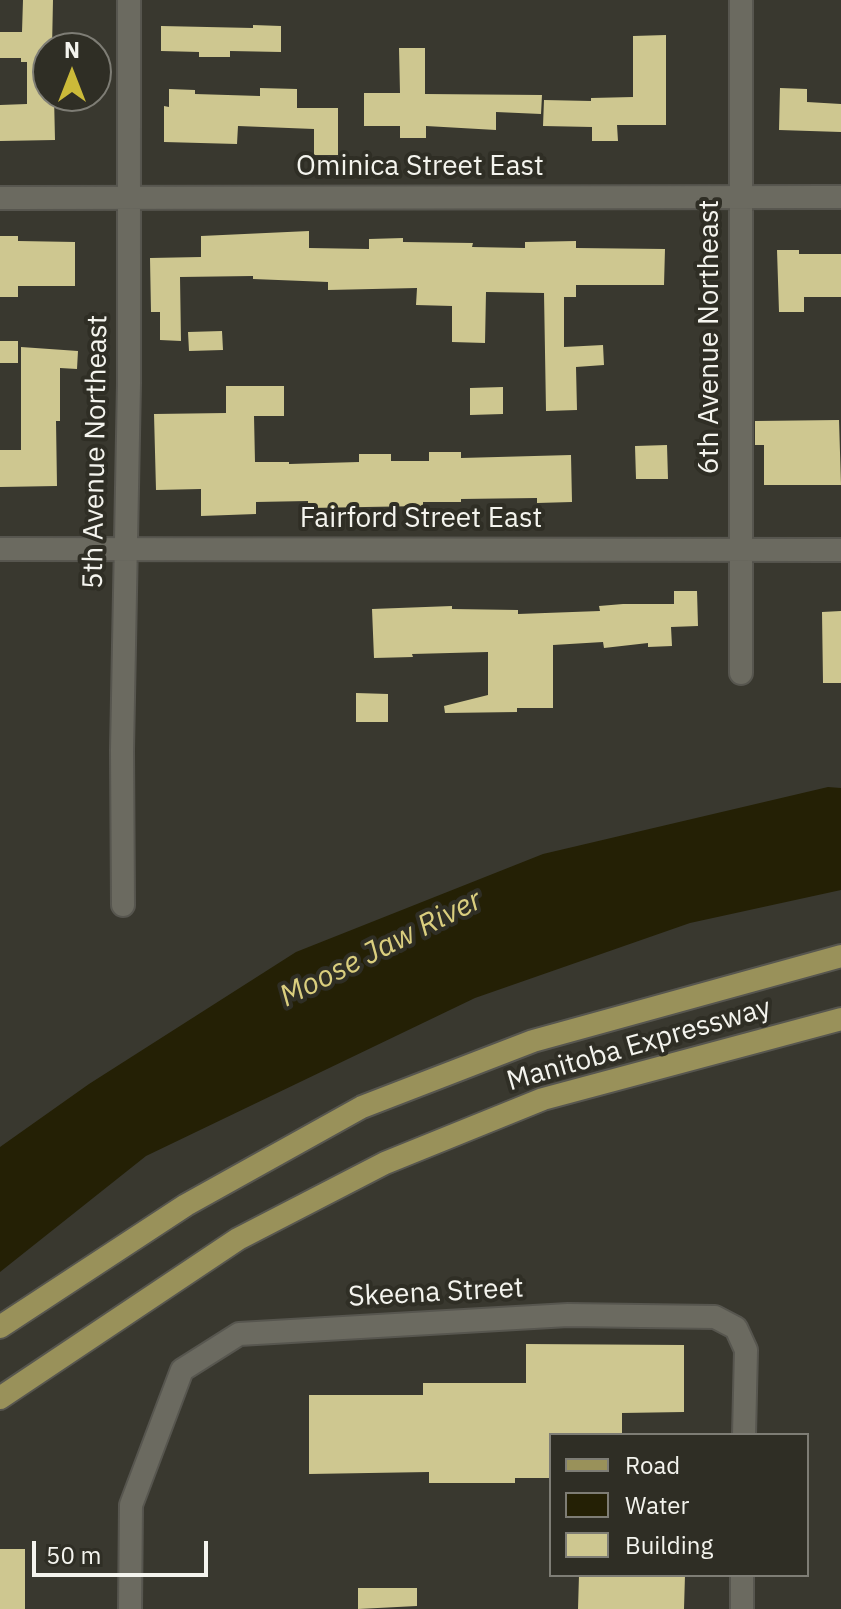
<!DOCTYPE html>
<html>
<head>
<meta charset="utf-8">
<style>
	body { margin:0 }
	#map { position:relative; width:841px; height:1609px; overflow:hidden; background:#39382f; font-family:"IBM Plex Sans",sans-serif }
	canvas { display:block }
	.legend { position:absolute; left:549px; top:1433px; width:260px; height:144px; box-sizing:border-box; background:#2f2e25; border:2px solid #7e7d75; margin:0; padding:10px 14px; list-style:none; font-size:24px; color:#f4f4ee }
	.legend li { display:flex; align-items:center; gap:16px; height:40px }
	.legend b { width:40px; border:2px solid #7e7d75 }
	.north { position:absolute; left:32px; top:32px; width:80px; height:80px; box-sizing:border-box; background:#2f2e25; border:2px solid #7e7d75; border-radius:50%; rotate:0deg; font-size:22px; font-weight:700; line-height:32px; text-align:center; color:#f4f4ee }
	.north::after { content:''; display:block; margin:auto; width:28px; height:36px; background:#cbba39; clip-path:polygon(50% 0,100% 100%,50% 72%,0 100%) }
	.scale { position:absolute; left:32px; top:1541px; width:176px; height:36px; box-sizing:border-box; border:4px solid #f4f4ee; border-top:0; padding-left:10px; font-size:24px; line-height:28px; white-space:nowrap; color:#f4f4ee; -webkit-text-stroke:6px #2f2e25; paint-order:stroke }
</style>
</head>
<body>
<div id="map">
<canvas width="841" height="1609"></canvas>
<ul class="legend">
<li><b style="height:10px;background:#99915a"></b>Road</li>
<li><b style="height:22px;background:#242005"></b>Water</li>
<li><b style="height:22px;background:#cec790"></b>Building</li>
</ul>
<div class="north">N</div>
<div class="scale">50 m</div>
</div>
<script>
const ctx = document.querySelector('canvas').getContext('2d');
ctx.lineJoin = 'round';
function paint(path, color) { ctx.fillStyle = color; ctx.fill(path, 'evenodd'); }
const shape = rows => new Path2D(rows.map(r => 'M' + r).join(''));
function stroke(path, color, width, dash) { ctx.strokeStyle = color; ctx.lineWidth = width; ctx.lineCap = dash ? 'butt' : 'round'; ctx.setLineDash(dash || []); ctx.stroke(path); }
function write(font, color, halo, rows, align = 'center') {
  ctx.font = font + ' "IBM Plex Sans",sans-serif'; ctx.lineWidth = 8; ctx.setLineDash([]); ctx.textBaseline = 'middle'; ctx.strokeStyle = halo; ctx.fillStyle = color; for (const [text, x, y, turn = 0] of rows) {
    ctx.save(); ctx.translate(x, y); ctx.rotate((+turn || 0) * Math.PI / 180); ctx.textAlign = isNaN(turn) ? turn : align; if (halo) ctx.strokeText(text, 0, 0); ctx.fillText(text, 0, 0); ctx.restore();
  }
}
const water = shape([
	[828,787,841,788,841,890,690,923,475,998,146,1156,0,1272,0,1147,89,1084,296,952,543,854]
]);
const building = shape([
	[23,0,53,0,52,48,48,48,48,96,54,96,55,140,0,141,0,105,27,104,27,62,21,62,21,58,0,58,0,32,22,32],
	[253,25,281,26,281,52,230,51,230,57,199,57,199,52,161,51,161,26,253,28],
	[666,35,666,125,617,125,618,141,592,141,592,127,543,126,544,100,591,101,591,98,633,97,633,36],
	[399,48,425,48,425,94,542,95,541,114,496,112,496,130,426,126,426,138,400,138,400,126,364,126,364,93,400,93],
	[260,88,297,89,297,108,338,108,338,155,314,155,314,129,238,126,237,144,164,142,164,106,169,107,169,89,195,90,195,94,260,96],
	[780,88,807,89,807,102,841,104,841,132,779,130],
	[309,231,309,248,369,249,369,239,403,238,403,242,473,243,472,247,525,248,525,242,576,241,576,248,665,249,664,285,576,285,576,297,564,297,564,347,603,345,604,365,576,367,577,410,546,411,544,293,486,292,485,343,452,342,452,306,416,305,417,288,328,290,328,282,253,279,253,276,180,277,181,341,160,340,160,312,151,312,150,258,201,257,201,236],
	[0,236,18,236,18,241,75,242,75,286,18,286,18,297,0,297],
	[777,250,799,250,799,254,841,254,841,297,804,297,804,312,779,312],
	[222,331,223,350,189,351,188,332],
	[0,341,18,341,18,363,0,363],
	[21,347,78,351,77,369,60,368,60,421,56,421,57,486,0,487,0,450,21,450],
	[226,386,284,386,284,416,254,416,255,462,289,462,289,464,359,462,359,454,391,454,391,461,429,461,429,452,461,452,461,458,571,455,572,502,537,503,537,498,461,499,461,502,423,502,423,506,308,508,308,501,256,502,256,514,201,516,201,489,156,490,154,414,226,413],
	[503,387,503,414,470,415,470,388],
	[839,420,841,485,764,485,764,445,755,445,755,421],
	[667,445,668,479,636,479,635,446],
	[674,591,697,591,698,626,671,627,672,646,648,647,648,643,604,648,603,642,553,645,553,708,517,708,517,712,445,713,444,706,488,695,488,652,412,654,413,657,374,658,372,609,452,606,452,609,518,610,518,614,600,611,599,606,623,604,674,604],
	[841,611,841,683,823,683,822,612],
	[356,693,388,694,388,722,356,722],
	[526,1344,684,1345,684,1412,622,1413,622,1435,551,1435,551,1478,515,1478,515,1483,429,1483,429,1472,309,1474,309,1395,423,1395,423,1383,526,1383],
	[0,1549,25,1549,25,1609,0,1609],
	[579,1575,685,1575,684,1609,578,1609],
	[358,1588,417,1588,417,1606,358,1609]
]);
const minor = shape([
	[0,198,841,197],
	[0,549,841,550],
	[741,673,741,0],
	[123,905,122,750,129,383,129,0],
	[742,1575,742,1609],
	[130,1609,131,1505,182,1370,239,1334,568,1315,715,1317,736,1328,746,1350,744,1435]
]);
const primary = shape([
	[0,1327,186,1205,362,1107,533,1041,841,956],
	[0,1398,238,1239,385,1163,543,1099,841,1019]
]);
const streetNames = [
	["Ominica Street East",420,167],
	["6th Avenue Northeast",710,337,-90],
	["5th Avenue Northeast",96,452,-89],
	["Fairford Street East",421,519],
	["Manitoba Expressway",639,1045,-16],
	["Skeena Street",436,1293,-3]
];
const waterNames = [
	["Moose Jaw River",381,949,-27]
];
paint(water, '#242005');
paint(building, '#cec790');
stroke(minor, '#57564f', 26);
stroke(primary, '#57564f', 26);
stroke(minor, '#6b6a60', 22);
stroke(primary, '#99915a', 22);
write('28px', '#f4f4ee', '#2f2e25', streetNames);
write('italic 30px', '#dace7e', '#2f2e25', waterNames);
</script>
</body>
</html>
